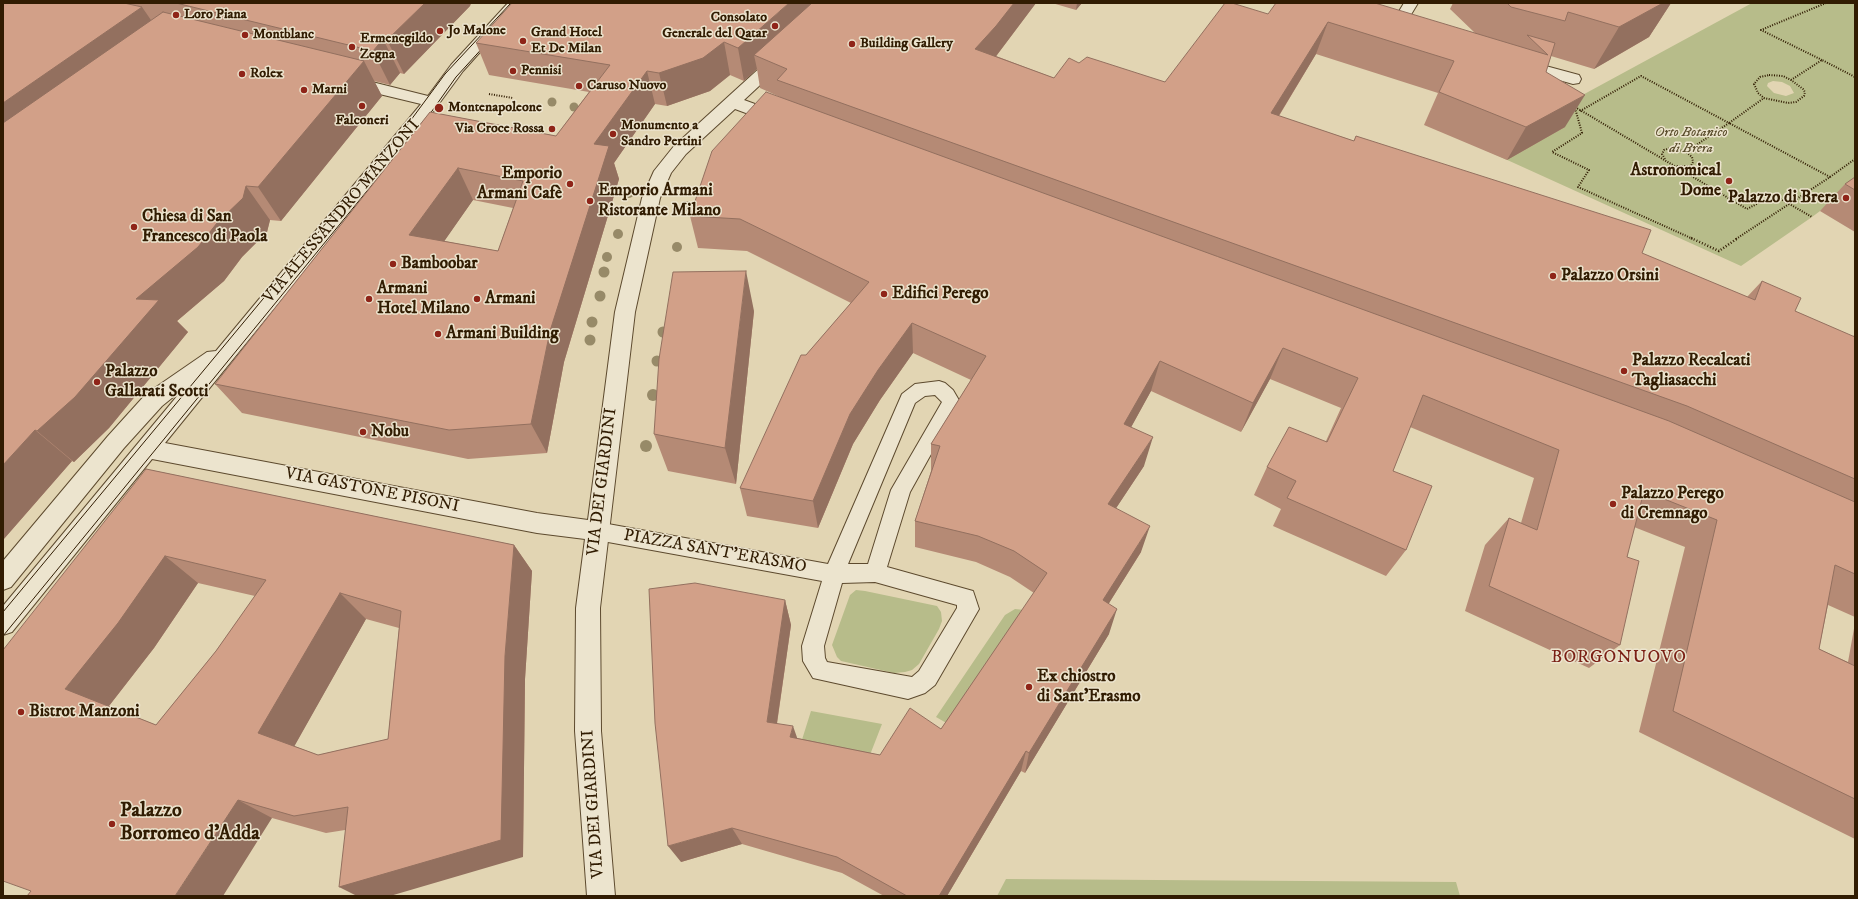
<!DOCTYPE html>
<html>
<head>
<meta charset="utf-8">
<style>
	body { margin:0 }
	#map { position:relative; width:1858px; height:899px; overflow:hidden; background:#e2d5b3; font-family:"IM FELL DW Pica",serif }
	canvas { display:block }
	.frame { position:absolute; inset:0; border:4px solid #311c02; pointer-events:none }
</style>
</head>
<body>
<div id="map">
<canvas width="1858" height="899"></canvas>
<div class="frame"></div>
</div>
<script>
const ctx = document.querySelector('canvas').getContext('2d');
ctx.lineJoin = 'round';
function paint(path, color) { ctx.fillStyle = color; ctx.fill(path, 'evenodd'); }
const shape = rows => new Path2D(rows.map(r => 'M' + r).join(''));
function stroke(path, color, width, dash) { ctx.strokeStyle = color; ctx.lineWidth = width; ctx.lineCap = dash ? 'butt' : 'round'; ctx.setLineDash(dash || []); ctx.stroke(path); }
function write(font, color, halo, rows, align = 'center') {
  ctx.font = font + ' "IM FELL DW Pica",serif'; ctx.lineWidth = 3; ctx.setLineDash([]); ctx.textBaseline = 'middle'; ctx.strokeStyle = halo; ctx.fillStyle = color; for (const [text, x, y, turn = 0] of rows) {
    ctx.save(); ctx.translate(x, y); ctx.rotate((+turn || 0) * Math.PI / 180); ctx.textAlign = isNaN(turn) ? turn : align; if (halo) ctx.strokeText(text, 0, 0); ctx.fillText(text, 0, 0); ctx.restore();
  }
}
const green = shape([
	[1752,3,1855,3,1855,185,1812,217,1741,266,1483,149],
	[1773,81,1782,82,1790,86,1794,93,1786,96,1774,93,1767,86,1768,83],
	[856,590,865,591,937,606,941,612,942,621,939,629,919,664,912,670,905,672,894,673,841,661,837,657,832,645,850,595],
	[1015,609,1034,611,955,728,936,717,1005,615],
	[811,711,882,724,868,760,800,746],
	[1006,879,1456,882,1460,896,997,896]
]);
const pathFar1 = shape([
	[1822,60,1761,30,1826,3],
	[1769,75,1783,76,1791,80,1803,89,1805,92,1804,96,1796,102,1788,103,1764,98,1758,93,1754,84,1760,77,1769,75],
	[1791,80,1822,60,1855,77],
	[489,94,513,98],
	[1575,107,1747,209,1774,195,1812,217],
	[1575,108,1582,133,1552,152,1589,170,1578,187,1693,239],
	[1580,111,1641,76,1729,123,1686,152,1692,157,1693,162,1691,166,1676,166],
	[1665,159,1662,154,1664,150,1671,148,1686,152],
	[1830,177,1855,159],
	[1736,239,1830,177,1729,123,1764,98]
]);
const path = shape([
	[1691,238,1719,251,1738,238]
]);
const service = shape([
	[1404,3,1418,3,1401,31,1391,31,1389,28,1404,3],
	[939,381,945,383,953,390,960,402,910,492,887,567,973,591,979,609,935,685,925,693,908,699,813,678,803,661,802,646,822,581,597,540,590,537,587,531,590,525,597,522,828,564,902,394,915,384,939,381],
	[935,395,942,402,891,490,868,564,848,564,915,403,925,396,935,395],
	[875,582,957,605,957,608,919,671,912,677,827,662,825,658,824,646,842,583,875,582]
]);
const minor = shape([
	[508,3,524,3,463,71,427,120,165,443,537,513,588,520,615,312,642,198,654,171,674,146,775,54,781,52,787,54,789,57,787,60,744,100,785,115,788,119,785,123,779,124,773,123,735,109,686,154,671,173,660,198,635,312,600,608,601,731,615,896,587,896,575,731,576,608,585,539,537,533,152,459,12,632,3,635,3,606,183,389,162,406,124,448,11,587,3,590,3,561,108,436,146,394,207,352,216,351,421,104,342,85,340,81,342,77,348,76,428,96,451,65,508,3],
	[1516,58,1579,75,1581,79,1579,83,1573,84,1510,66,1508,63,1510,60,1516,58]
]);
const tram = shape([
	[425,121,456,77,487,43],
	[3,612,405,128,445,74,511,3],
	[3,636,403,147]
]);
const trees = [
	[552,102,4.5],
	[574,107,4.5],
	[629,193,5],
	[686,206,5],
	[618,234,5],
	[677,247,5],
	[607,257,5],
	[604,272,5.5],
	[600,296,5.5],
	[592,322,5.5],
	[663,332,5.5],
	[590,340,5.5],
	[657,361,5.5],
	[653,395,6],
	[646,446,6]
];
const wall = shape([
	[3,3,471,3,470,6,404,74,400,73,390,85,374,81,382,96,281,221,270,220,267,232,242,257,224,281,177,321,188,332,109,428,74,462,72,461,3,540],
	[1036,3,996,56,1054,78,1079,63,1165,82,1268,14,1475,33,1450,9,1453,3,1671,3,1649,37,1594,69,1551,56,1546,72,1565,127,1507,160,1424,125,1438,93,1316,54,1279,116,1354,141,1356,136,1747,297,1762,281,1795,311,1853,337,1855,333,1855,617,1828,605,1819,649,1848,662,1855,623,1855,839,1639,732,1685,547,1634,527,1627,557,1620,645,1589,668,1465,611,1485,545,1509,518,1521,523,1534,478,1410,427,1393,471,1406,550,1386,576,1273,526,1281,509,1254,495,1267,467,1326,441,1341,408,1270,379,1241,432,1151,391,1131,427,1144,466,1116,508,1141,552,1109,603,1109,634,1025,773,1021,771,947,896,884,896,842,873,742,844,681,862,785,600,791,625,777,724,797,738,880,755,941,729,1034,593,1010,577,976,562,915,547,915,521,931,471,931,444,971,380,913,353,880,400,853,444,818,528,747,516,740,488,806,355,851,303,747,251,698,248,690,216,780,97,760,88,757,69,744,81,730,75,710,91,667,106,655,104,614,163,619,179,564,362,547,453,468,459,242,413,215,384,430,112,556,136,589,92,489,75,476,43],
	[473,200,513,208,498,251,444,241],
	[1052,3,1082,3,1076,10],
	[1855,177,1855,232,1820,211,1845,184],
	[754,311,736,484,668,471,654,434],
	[146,469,514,545,532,571,525,679,523,857,345,830,326,833,272,818,31,891],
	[198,583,255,596,216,651,156,725,109,706,154,648],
	[366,619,399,628,388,739,318,755,294,746]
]);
const shadedWall = shape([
	[425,3,471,3,470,6,404,74,387,40],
	[789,3,829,3,754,55,757,69,744,81,738,48],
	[1014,3,1036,3,994,59,975,49],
	[1077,3,1082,3,1076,10],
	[1663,3,1671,3,1649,37,1594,69,1619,27],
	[142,7,166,42,3,158,3,103],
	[1328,22,1316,54,1261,145,1271,113],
	[383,39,400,73,390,85,373,51],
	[724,42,730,75,710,91,667,106,659,73],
	[364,61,382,96,281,221,258,187],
	[647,71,655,104,614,163,619,179,564,362,547,453,531,424,550,331,594,144],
	[1585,95,1565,127,1507,160,1526,127],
	[458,168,473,200,427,266,409,235],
	[246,186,270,220,267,232,242,257,224,281,177,321,188,332,109,428,74,462,37,431,136,299],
	[746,271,754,311,736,484,725,448],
	[912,323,913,353,880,400,853,444,818,528,813,501,850,414,878,370],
	[1283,348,1270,379,1241,432,1253,403],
	[1160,361,1151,391,1117,453,1124,424],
	[35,430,72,461,3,540,3,465],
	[1153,437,1144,466,1101,531,1108,504],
	[1150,526,1141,552,1096,624,1103,600],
	[514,545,532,571,525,679,523,857,390,896,357,896,339,887,505,656],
	[165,556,198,583,154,648,105,711,65,689],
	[340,593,366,619,290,754,258,733],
	[785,600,791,625,774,743,767,722],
	[1117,609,1109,634,1025,773,1029,753],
	[793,726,800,746,790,737],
	[1026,751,1021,771,947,896,939,896],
	[238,800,272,818,223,896,175,896],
	[732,828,742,844,681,862,668,846]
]);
const building = shape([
	[3,3,124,3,142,7,3,103,3,3],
	[176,3,425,3,387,40,383,39,373,51,176,3],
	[512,3,789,3,738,48,724,42,703,58,659,73,647,71,594,144,609,146,550,331,531,424,449,430,215,384,430,112,556,136,610,65,476,43,512,3],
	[458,168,523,181,498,251,409,235,458,168],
	[812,3,1014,3,996,26,975,49,1054,78,1069,58,1079,63,1087,57,1165,82,1225,3,1232,3,1268,14,1276,3,1375,3,1548,55,1527,35,1555,43,1546,72,1585,95,1526,127,1439,92,1454,61,1328,22,1271,113,1354,141,1356,136,1651,230,1642,253,1755,300,1762,281,1801,298,1795,311,1855,337,1855,479,1687,406,777,80,787,69,754,55,812,3],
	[1507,3,1663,3,1619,27,1568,12,1565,21,1511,7,1507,3],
	[163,12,364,61,258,187,246,186,243,198,217,223,198,247,136,299,159,300,75,397,37,431,35,430,3,465,3,123,163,12],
	[766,92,1669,421,1855,502,1855,574,1835,565,1819,649,1855,666,1855,799,1673,711,1717,520,1644,491,1627,557,1639,561,1620,645,1489,586,1509,518,1537,530,1559,450,1423,395,1393,471,1432,486,1406,550,1287,498,1296,481,1267,467,1289,427,1327,442,1358,378,1283,348,1253,403,1160,361,1124,424,1153,437,1108,504,1150,526,1103,600,1117,609,1029,753,1026,751,939,896,907,896,837,857,732,828,668,846,655,723,649,589,695,583,785,600,767,722,793,726,790,737,880,755,910,708,941,729,1047,573,1014,551,978,536,915,521,940,446,931,444,986,356,912,323,878,370,850,414,813,501,740,488,801,355,806,355,869,282,740,219,690,216,712,151,766,92],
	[1855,177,1855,190,1845,184,1855,177],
	[746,271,725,448,654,434,659,359,673,272,746,271],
	[146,469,514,545,505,656,501,840,339,887,348,807,294,816,238,800,175,896,27,896,31,891,3,881,3,650,146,469],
	[165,556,266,580,216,651,156,725,65,689,118,623,165,556],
	[340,593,401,611,388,739,318,755,258,733,340,593]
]);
const markers = [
	[176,15,4,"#8f2418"],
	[775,26,4,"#8f2418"],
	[440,31,4,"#8f2418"],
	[245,35,4,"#8f2418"],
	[523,41,4,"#8f2418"],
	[852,44,4,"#8f2418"],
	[352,47,4,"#8f2418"],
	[513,71,4,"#8f2418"],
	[242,74,4,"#8f2418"],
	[579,86,4,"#8f2418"],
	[304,90,4,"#8f2418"],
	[362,106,4,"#8f2418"],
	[439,108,5,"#8f2418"],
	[552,129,4,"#8f2418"],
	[613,134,4,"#8f2418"],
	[1729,181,4,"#8f2418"],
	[570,184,4,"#8f2418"],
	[1846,198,4,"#8f2418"],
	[590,201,4,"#8f2418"],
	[134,227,4,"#8f2418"],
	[393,264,4,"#8f2418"],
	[1553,276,4,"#8f2418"],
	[884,294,4,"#8f2418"],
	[369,299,4,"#8f2418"],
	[477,299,4,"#8f2418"],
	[438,334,4,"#8f2418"],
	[1624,371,4,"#8f2418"],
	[97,382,4,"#8f2418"],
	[363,432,4,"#8f2418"],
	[1613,504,4,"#8f2418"],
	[1029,687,4,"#8f2418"],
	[21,712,4,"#8f2418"],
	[112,824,4,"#8f2418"]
];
const farPoinames = [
	["Loro Piana",184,15],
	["Consolato",767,18,"right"],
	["Generale del Qatar",767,34,"right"],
	["Jo Malone",448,31],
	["Grand Hotel",531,33],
	["Et De Milan",531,49],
	["Montblanc",253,35],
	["Ermenegildo",360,39],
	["Zegna",360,55],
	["Building Gallery",860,44],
	["Pennisi",521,71],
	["Rolex",250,74],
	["Caruso Nuovo",587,86],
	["Marni",312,90],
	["Montenapoleone",448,108],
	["Falconeri",362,121,"center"],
	["Monumento a",621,126],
	["Sandro Pertini",621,142],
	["Via Croce Rossa",544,129,"right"]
];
const farParknames = [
	["Orto Botanico",1691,133],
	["di Brera",1691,149]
];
const poiNames = [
	["Astronomical",1721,171,"right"],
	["Dome",1721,191,"right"],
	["Emporio",562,174,"right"],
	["Armani Cafè",562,194,"right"],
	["Emporio Armani",598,191],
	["Ristorante Milano",598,211],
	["Palazzo di Brera",1838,198,"right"],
	["Chiesa di San",142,217],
	["Francesco di Paola",142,237],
	["Bamboobar",401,264],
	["Palazzo Orsini",1561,276],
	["Armani",377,289],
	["Hotel Milano",377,309],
	["Edifici Perego",892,294],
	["Armani",485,299],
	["Armani Building",446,334],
	["Palazzo Recalcati",1632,361],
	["Tagliasacchi",1632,381],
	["Palazzo",105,372],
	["Gallarati Scotti",105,392],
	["Nobu",371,432],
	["Palazzo Perego",1621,494],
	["di Cremnago",1621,514],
	["Ex chiostro",1037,677],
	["di Sant’Erasmo",1037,697],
	["Bistrot Manzoni",29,712]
];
const streetNames = [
	["VIA ALESSANDRO MANZONI",342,212,-50],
	["VIA DEI GIARDINI",603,482,-83],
	["VIA GASTONE PISONI",372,491,11],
	["PIAZZA SANT'ERASMO",715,552,10],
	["VIA DEI GIARDINI",594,804,-94]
];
const neighbourhoodNames = [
	["BORGONUOVO",1619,658]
];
const nearPoinames = [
	["Palazzo",120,812],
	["Borromeo d'Adda",120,835]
];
paint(green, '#b7bc8a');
stroke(service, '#5d4a2e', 2);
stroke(minor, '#5d4a2e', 2);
stroke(pathFar1, '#311c02', 2, [1, 1.5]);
stroke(path, '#311c02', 2.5, [1, 2]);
paint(service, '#ece4ce');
paint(minor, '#ece4ce');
stroke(tram, '#311c02', 1);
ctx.fillStyle = '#978a68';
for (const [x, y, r] of trees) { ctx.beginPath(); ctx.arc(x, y, r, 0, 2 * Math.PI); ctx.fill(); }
paint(wall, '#b58a75');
paint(shadedWall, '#93705f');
paint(building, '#d2a088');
stroke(building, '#93705f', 1);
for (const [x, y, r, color] of markers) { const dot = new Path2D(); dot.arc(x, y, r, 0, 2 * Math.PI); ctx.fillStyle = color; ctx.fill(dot); stroke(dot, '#ece4ce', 1.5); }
write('bold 14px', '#311c02', '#ece4ce', farPoinames, 'left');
write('italic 14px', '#594c2b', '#ece4ce', farParknames);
write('bold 17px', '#311c02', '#ece4ce', poiNames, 'left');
write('17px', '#311c02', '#ece4ce', streetNames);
ctx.letterSpacing = '1px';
write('18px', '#7a1f14', '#ece4ce', neighbourhoodNames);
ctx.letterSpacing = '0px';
write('bold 20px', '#311c02', '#ece4ce', nearPoinames, 'left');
</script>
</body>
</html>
